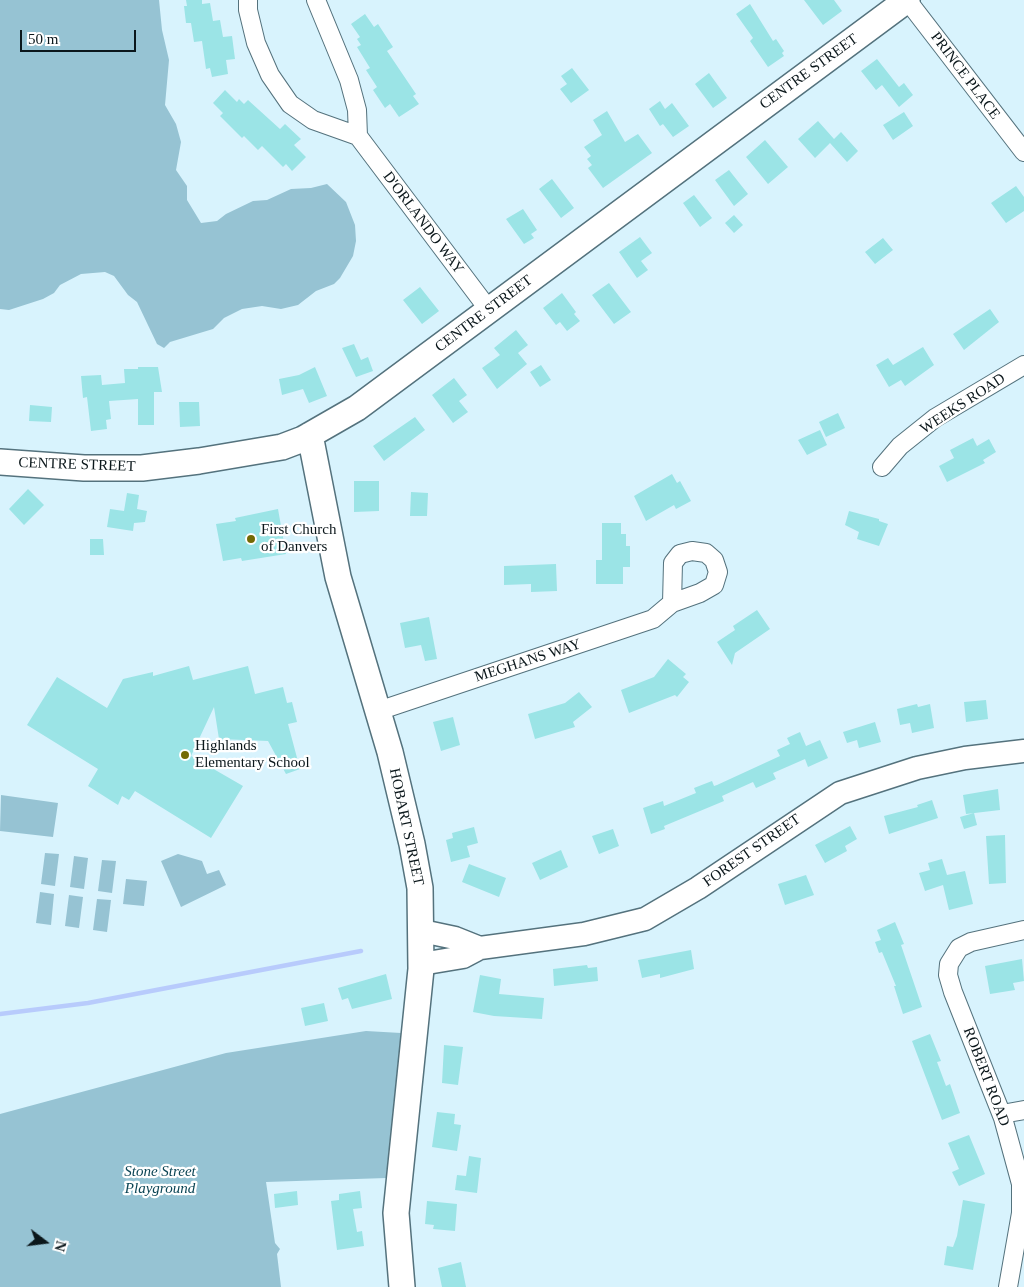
<!DOCTYPE html>
<html>
<head>
<meta charset="utf-8">
<style>
	body { margin:0 }
	#map { position:relative; width:1024px; height:1287px; overflow:hidden; background:#d8f3fd; font-family:"Times New Roman",serif }
	canvas { display:block }
	.north { position:absolute; left:20px; top:1217px; width:50px; height:50px; -webkit-text-stroke:4px #fff; paint-order:stroke; rotate:105deg; font-size:14px; font-weight:700; line-height:20px; text-align:center; color:#0b171b }
	.north::after { content:''; display:block; margin:auto; width:18px; height:22px; background:#0b171b; clip-path:polygon(50% 0,100% 100%,50% 72%,0 100%) }
	.scale { position:absolute; left:20px; top:30px; width:116px; height:22px; box-sizing:border-box; border:2px solid #0b171b; border-top:0; padding-left:6px; font-size:15px; line-height:18px; white-space:nowrap; color:#0b171b; -webkit-text-stroke:4px #fff; paint-order:stroke }
</style>
</head>
<body>
<div id="map">
<canvas width="1024" height="1287"></canvas>
<div class="north">N</div>
<div class="scale">50 m</div>
</div>
<script>
const ctx = document.querySelector('canvas').getContext('2d');
ctx.lineJoin = 'round';
function paint(path, color) { ctx.fillStyle = color; ctx.fill(path, 'evenodd'); }
const shape = rows => new Path2D(rows.map(r => 'M' + r).join(''));
function stroke(path, color, width, dash) { ctx.strokeStyle = color; ctx.lineWidth = width; ctx.lineCap = dash ? 'butt' : 'round'; ctx.setLineDash(dash || []); ctx.stroke(path); }
function write(font, color, halo, rows, align = 'center') {
  ctx.font = font + ' "Times New Roman",serif'; ctx.lineWidth = 4.5; ctx.setLineDash([]); ctx.textBaseline = 'middle'; ctx.strokeStyle = halo; ctx.fillStyle = color; for (const [text, x, y, turn = 0] of rows) {
    ctx.save(); ctx.translate(x, y); ctx.rotate((+turn || 0) * Math.PI / 180); ctx.textAlign = isNaN(turn) ? turn : align; if (halo) ctx.strokeText(text, 0, 0); ctx.fillText(text, 0, 0); ctx.restore();
  }
}
const green = shape([
	[0,0,159,0,162,30,169,60,165,105,176,124,181,142,176,170,187,186,187,200,201,223,217,221,226,214,253,201,267,200,291,189,311,188,327,184,346,202,355,225,356,241,353,256,340,278,334,284,316,291,298,305,281,309,262,306,242,309,224,318,213,329,170,342,164,348,157,344,137,302,128,295,114,276,105,272,81,274,60,285,54,293,43,299,9,310,0,309],
	[1,795,58,803,53,837,0,831],
	[45,853,59,854,55,886,41,884],
	[178,854,202,861,207,874,219,870,226,885,181,907,161,861],
	[74,856,88,858,84,889,70,887],
	[102,860,116,861,112,893,98,891],
	[126,879,147,881,144,906,123,904],
	[40,892,54,894,51,925,36,923],
	[69,895,83,897,79,928,65,926],
	[97,899,111,900,107,932,93,930],
	[366,1031,401,1033,386,1178,266,1182,275,1243,280,1249,277,1254,281,1287,0,1287,0,1114,226,1053]
]);
const stream = shape([
	[0,1014,88,1003,361,951]
]);
const building = shape([
	[186,0,202,0,202,4,210,3,213,21,220,20,223,37,232,36,235,59,226,60,228,74,212,77,210,68,206,69,202,41,194,42,191,23,186,23,184,6,187,6],
	[804,0,834,0,842,11,823,25],
	[750,4,773,41,776,39,784,51,782,53,784,56,768,67,750,41,753,38,736,14],
	[365,14,374,27,378,24,393,47,387,51,416,94,413,96,419,104,399,117,390,104,385,108,373,90,377,87,366,70,370,68,357,47,361,45,357,39,360,37,351,24],
	[877,59,899,87,904,83,913,95,899,107,882,85,876,90,861,71],
	[572,68,589,90,571,103,560,89,567,84,561,76],
	[709,73,727,98,713,108,695,84],
	[225,90,237,102,239,99,244,104,248,100,280,129,285,124,301,139,294,145,306,157,292,171,286,164,283,167,262,146,258,150,244,136,242,138,220,116,223,113,213,103],
	[660,101,665,109,672,103,689,126,673,137,663,124,660,126,649,109],
	[607,111,625,142,638,134,652,153,603,188,588,168,592,165,587,159,591,156,584,147,602,135,593,120],
	[904,112,913,126,893,140,883,125],
	[818,121,834,139,841,132,858,151,847,162,830,143,815,158,798,139],
	[765,140,788,167,768,184,746,157],
	[729,170,748,194,734,206,715,180],
	[552,179,574,208,561,218,539,189],
	[1016,186,1024,197,1024,211,1006,223,991,203],
	[694,195,712,218,700,227,683,203],
	[523,209,537,230,531,234,534,238,524,244,506,219],
	[734,215,743,225,734,233,725,223],
	[640,237,652,253,641,261,648,270,637,278,619,252],
	[883,238,893,250,875,264,865,252],
	[609,283,631,312,614,324,592,295],
	[420,287,439,311,422,324,403,300],
	[562,293,576,312,574,314,580,321,567,331,560,322,556,325,543,308],
	[990,309,999,322,964,350,953,334],
	[516,330,528,345,518,353,527,364,497,389,482,368,500,355,494,348],
	[354,344,361,360,368,357,373,371,356,377,342,348],
	[923,347,934,365,905,386,901,380,889,387,876,365,888,358,893,365],
	[541,365,551,380,540,387,530,372],
	[138,367,158,367,162,392,154,392,154,425,138,425,138,399,109,401,111,419,106,420,107,429,91,431,87,397,83,398,81,376,101,375,102,385,125,383,124,369,138,369],
	[315,367,327,396,309,403,303,389,282,395,279,379,299,375],
	[454,378,467,395,459,401,468,412,453,423,432,395],
	[179,402,199,402,200,426,180,427],
	[30,405,52,407,51,422,29,421],
	[838,413,845,428,826,437,819,422],
	[415,417,425,430,384,461,373,446],
	[820,430,827,445,807,455,798,440],
	[973,438,977,446,989,439,996,452,983,460,985,463,947,482,939,466,954,458,950,450],
	[672,474,677,483,680,481,691,501,676,509,674,505,646,521,634,496],
	[354,481,379,481,379,511,354,512],
	[28,489,44,505,24,525,9,509],
	[411,492,428,493,427,516,410,516],
	[127,493,139,495,137,509,147,511,145,522,134,523,133,531,107,527,110,509,124,511],
	[278,509,286,554,242,561,241,558,223,561,216,524,236,521,235,518],
	[849,511,879,519,879,521,888,524,879,546,857,539,859,532,845,525],
	[602,523,621,523,621,534,626,534,626,546,630,546,630,567,623,567,623,584,596,584,596,560,602,560],
	[90,539,103,539,104,555,90,555],
	[556,564,557,591,531,592,531,584,504,585,504,566],
	[757,610,770,629,735,653,732,665,717,642,735,630,733,626],
	[429,617,437,659,425,661,421,645,405,648,400,623],
	[668,659,686,674,683,677,689,682,677,697,675,695,629,713,621,690,654,677],
	[189,666,193,680,248,666,255,694,283,687,287,703,292,702,297,722,288,724,300,769,286,774,268,741,219,739,214,707,191,756,243,786,211,838,135,791,129,800,122,796,118,805,88,786,98,769,27,725,57,677,107,708,123,679,153,672,153,676],
	[579,692,592,707,573,722,575,727,535,739,528,714,565,703],
	[986,700,988,719,966,722,964,702],
	[917,704,918,707,930,704,934,728,912,733,910,723,900,725,897,709],
	[453,717,460,745,441,751,433,722],
	[875,722,881,742,859,748,857,740,847,743,843,732],
	[800,732,806,746,820,740,828,758,808,767,805,759,773,773,776,779,756,788,753,782,722,796,724,801,664,826,665,829,651,834,643,808,663,801,664,806,696,793,694,788,712,781,714,786,717,785,780,756,777,750,790,744,787,738],
	[998,789,1000,810,966,814,963,795],
	[932,800,938,818,889,834,884,816,918,807,917,805],
	[974,813,977,825,964,829,960,817],
	[850,826,857,839,845,846,847,851,825,863,815,845],
	[474,827,478,843,467,846,470,857,451,862,446,840,453,838,452,833],
	[613,829,619,846,599,854,592,836],
	[1005,835,1006,883,989,884,986,836],
	[561,850,568,867,540,880,532,863],
	[942,859,947,875,965,871,973,904,949,910,943,885,925,891,919,873,930,870,928,863],
	[469,864,506,878,499,897,462,882],
	[806,875,814,895,785,905,778,884],
	[895,922,904,944,901,945,922,1007,903,1014,894,986,896,986,882,952,879,953,875,942,881,940,877,930],
	[691,950,694,969,660,978,660,974,642,978,638,960],
	[1022,959,1024,981,1013,983,1015,990,990,994,985,966],
	[587,965,588,968,597,967,598,981,554,986,553,969],
	[386,974,392,999,352,1009,348,998,342,1000,338,988],
	[480,975,501,979,499,994,544,998,542,1019,494,1016,473,1012],
	[324,1003,328,1021,305,1026,301,1008],
	[930,1034,941,1061,937,1062,946,1086,950,1084,960,1113,942,1120,912,1041],
	[444,1045,463,1047,458,1085,442,1083],
	[437,1112,455,1114,454,1124,461,1125,457,1151,432,1147],
	[969,1135,985,1174,959,1186,952,1172,959,1169,948,1143],
	[469,1156,481,1158,477,1193,455,1190,457,1175,466,1176],
	[297,1191,298,1205,275,1208,274,1194],
	[360,1191,362,1208,353,1209,357,1232,362,1231,364,1246,337,1250,331,1201,339,1200,339,1194],
	[963,1200,985,1204,973,1270,944,1265,947,1246,953,1247,957,1236],
	[427,1201,457,1204,455,1231,433,1229,434,1225,425,1224],
	[461,1262,466,1287,442,1287,438,1268]
]);
const minor = shape([
	[248,0,248,10,256,43,270,75,290,104,313,120,358,136,489,310],
	[316,0,349,80,357,110,358,136],
	[907,0,1024,152],
	[882,467,900,446,935,418,1024,365],
	[378,711,653,619,672,603,700,593,714,585,718,572,714,560,706,553,692,551,680,554,673,563,672,603],
	[1002,1114,1024,1110],
	[1008,1287,1021,1213,1021,1184,1003,1118,953,992,948,975,949,964,959,948,971,942,1024,930]
]);
const tertiary = shape([
	[422,931,455,938,480,948],
	[421,964,463,957,480,948,584,934,645,919,698,888,840,793,917,768,965,758,1024,751]
]);
const secondary = shape([
	[310,435,338,577,390,752,412,844,420,888,421,969,396,1213,402,1287],
	[0,462,84,468,142,468,199,461,282,447,303,439,357,408,907,0]
]);
const markers = [
	[251,539,5,"#736a04"],
	[185,755,5,"#736a04"]
];
const streetNames = [
	["CENTRE STREET",809,72,-36],
	["PRINCE PLACE",965,76,53],
	["D'ORLANDO WAY",423,223,53],
	["CENTRE STREET",484,314,-37],
	["WEEKS ROAD",963,404,-33],
	["CENTRE STREET",77,465,2],
	["MEGHANS WAY",528,661,-18],
	["HOBART STREET",406,827,78],
	["FOREST STREET",752,851,-35],
	["ROBERT ROAD",986,1077,69]
];
const poiNames = [
	["First Church",261,530],
	["of Danvers",261,547],
	["Highlands",195,746],
	["Elementary School",195,763]
];
const parkNames = [
	["Stone Street",160,1172],
	["Playground",160,1189]
];
paint(green, '#96c3d3');
stroke(stream, '#b8cbfc', 4.5);
paint(building, '#9be4e6');
stroke(minor, '#54727d', 20);
stroke(tertiary, '#54727d', 25);
stroke(secondary, '#54727d', 28);
stroke(minor, '#fff', 18);
stroke(tertiary, '#fff', 22);
stroke(secondary, '#fff', 25);
for (const [x, y, r, color] of markers) { const dot = new Path2D(); dot.arc(x, y, r, 0, 2 * Math.PI); ctx.fillStyle = color; ctx.fill(dot); stroke(dot, '#fff', 2); }
write('15px', '#0b171b', '#fff', streetNames);
write('15px', '#0b171b', '#fff', poiNames, 'left');
write('italic 15px', '#0b4555', '#fff', parkNames);
</script>
</body>
</html>
